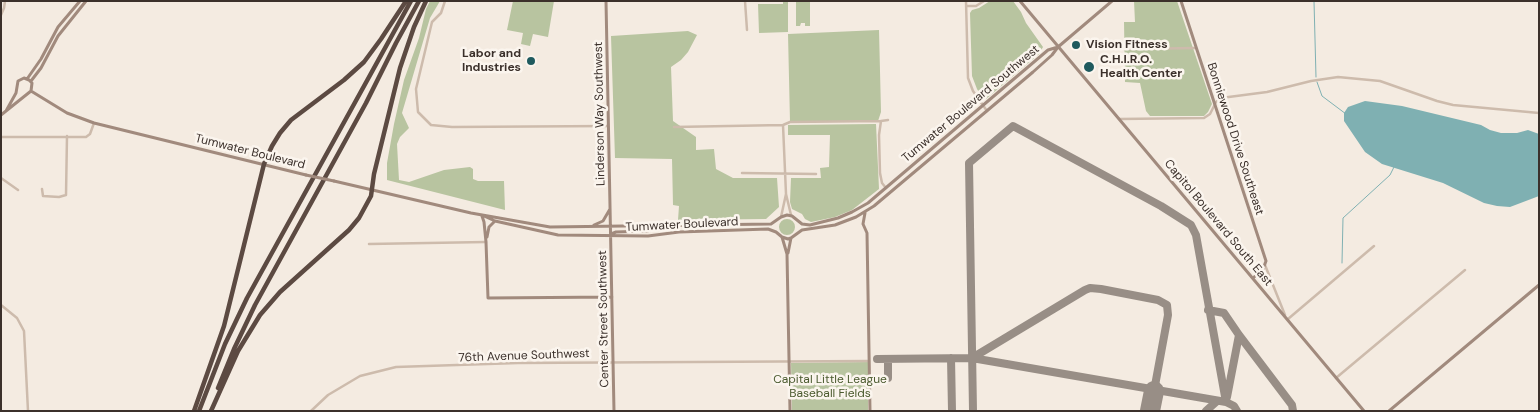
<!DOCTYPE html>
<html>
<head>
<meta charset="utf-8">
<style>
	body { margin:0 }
	#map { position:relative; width:1540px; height:412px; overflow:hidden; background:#f4ebe1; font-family:"DM Sans",sans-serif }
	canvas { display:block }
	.frame { position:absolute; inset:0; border:2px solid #3b302b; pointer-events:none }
</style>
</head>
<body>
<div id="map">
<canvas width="1540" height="412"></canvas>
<div class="frame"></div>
</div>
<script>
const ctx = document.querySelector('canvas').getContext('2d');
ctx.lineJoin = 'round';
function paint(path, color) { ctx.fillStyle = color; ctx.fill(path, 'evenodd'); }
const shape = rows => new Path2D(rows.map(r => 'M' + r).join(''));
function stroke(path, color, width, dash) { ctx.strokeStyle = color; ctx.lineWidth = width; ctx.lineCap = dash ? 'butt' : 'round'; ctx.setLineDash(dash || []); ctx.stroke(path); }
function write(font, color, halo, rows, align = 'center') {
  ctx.font = font + ' "DM Sans",sans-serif'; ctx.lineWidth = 5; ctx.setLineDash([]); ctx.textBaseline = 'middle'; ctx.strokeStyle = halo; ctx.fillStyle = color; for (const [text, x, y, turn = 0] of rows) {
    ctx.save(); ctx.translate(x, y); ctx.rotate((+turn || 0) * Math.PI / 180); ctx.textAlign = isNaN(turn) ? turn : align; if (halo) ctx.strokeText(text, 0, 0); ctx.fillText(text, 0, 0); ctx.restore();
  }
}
const green = shape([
	[430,1,440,1,430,18,402,113,409,128,400,137,397,144,399,180,409,182,444,170,470,167,473,169,473,179,478,181,504,181,505,210,387,180,387,163,394,124,404,80,419,38,426,9],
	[513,1,554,1,548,37,533,34,530,46,521,44,523,33,507,30],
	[783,1,788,1,788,32,759,33,758,4,783,4],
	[796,1,810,1,810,26,805,26,805,23,801,23,800,26,796,26],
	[990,1,1013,1,1021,12,1026,23,1043,47,1039,54,986,99,983,99,977,89,972,76,970,13,972,10,979,8],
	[1134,1,1177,1,1212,104,1208,112,1204,116,1150,116,1146,111,1140,83,1125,82,1124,22,1135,22],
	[879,30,881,112,878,121,790,122,788,34],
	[688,31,697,35,688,52,681,60,671,67,673,121,696,137,696,150,714,149,716,169,733,178,777,178,779,207,766,219,678,220,679,206,673,205,672,159,615,158,611,36],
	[876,124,879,189,852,210,835,217,811,222,805,219,802,214,792,209,790,202,791,178,821,178,820,168,829,167,830,135,788,135,788,125],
	'779 227a8 8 0 1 1 16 0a8 8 0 1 1-16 0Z',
	[868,362,868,411,792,411,791,363]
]);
const water = shape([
	[1365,101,1402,106,1481,125,1490,130,1501,133,1517,133,1528,130,1539,134,1539,196,1510,207,1497,206,1484,203,1443,183,1382,164,1365,152,1344,121,1344,113,1348,107]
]);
const stream = shape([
	[1314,1,1316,77],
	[1317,82,1322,96,1346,114],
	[1342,263,1343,218,1390,175,1394,167]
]);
const taxiway = shape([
	[1208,310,1224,313,1239,335,1227,397],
	[1239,335,1292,405,1293,411],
	[951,358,952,411],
	[972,358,1085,290,1090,288,1101,289,1158,300,1167,305,1168,315,1154,391],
	[877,359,972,358,1226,402,1234,406,1237,411],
	[888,359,888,378],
	[973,411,969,163,1013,126,1161,206,1191,225,1196,235,1226,402],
	[1206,411,1217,401]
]);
const runway = shape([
	[1150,411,1154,391]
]);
const street = shape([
	[445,1,441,13,432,22,416,89,418,112,431,125,452,127,608,126],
	[745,1,747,30],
	[966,1,968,78,973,91,987,111],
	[966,6,976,6,984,1],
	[1,15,4,8,5,1],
	[1130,49,1196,48],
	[1119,119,1204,118,1210,114,1216,102,1221,98,1267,92,1311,81,1338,77,1380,81,1437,101,1453,105,1539,113],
	[783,125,786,194,791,215],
	[674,127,783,125,790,122,881,121],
	[1,137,86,137,90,134,94,123],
	[742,173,816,174],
	[1,178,18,190],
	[886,188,882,183,880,173,879,135,881,121,888,120],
	[42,189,43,196,59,197,66,195,67,136],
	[781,217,786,194],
	[369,244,486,242],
	[1265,265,1285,315],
	[1,305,17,318,24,331,28,411],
	[1288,319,1374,246],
	[1336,378,1465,270],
	[311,411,328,395,360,376,396,367,518,363,869,361]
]);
const secondary = shape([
	[606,1,614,411],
	[1020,1,1364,411],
	[1181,1,1266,261,1263,269,1253,278],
	[27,79,41,59,58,27,80,1],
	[31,81,41,68,58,36,86,1],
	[31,91,67,113,94,123,306,175],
	[6,111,16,93,18,81,24,78,29,80,32,83,31,91],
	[1,115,31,91],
	[334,181,471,213,550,227,771,224,781,217,787,215,792,216,802,224,810,225,838,218,852,212,868,203,1048,50,1058,47],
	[865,213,863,224,867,233,870,411],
	[482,216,484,222,486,242,488,298,612,297],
	[484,216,495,221,558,235,648,236,679,232,768,229,776,232,782,237,788,239,791,238,802,230,835,225,856,217,874,206,1033,72,1052,55,1058,47,1112,1],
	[594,225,603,221,610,209],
	[611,234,616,232,648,231,656,227],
	[487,237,489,227,495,221],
	[782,237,787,254,790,411],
	[788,253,791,238],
	[1389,411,1539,285]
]);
const highway = shape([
	[218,388,234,349,255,305,366,103,396,43,419,1],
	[194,411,224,326,264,164,272,146,280,133,291,120,344,80,364,62,381,39,406,1],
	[199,411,225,344,247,298,411,1],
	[211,411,238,351,260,315,280,292,349,230,359,218,371,196,374,174,400,68,414,27,426,1]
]);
const secondaryBridge = shape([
	[306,175,334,181]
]);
const markers = [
	[1076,45,5,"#1f5a5e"],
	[531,61,5,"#1f5a5e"],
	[1089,67,6,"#1f5a5e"]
];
const poiNames = [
	["Vision Fitness",1086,45],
	["Labor and",521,54,"right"],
	["Industries",521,68,"right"],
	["C.H.I.R.O.",1100,60],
	["Health Center",1100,74]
];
const streetNames = [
	["Tumwater Boulevard Southwest",971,104,-40],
	["Linderson Way Southwest",600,114,-91],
	["Bonniewood Drive Southeast",1235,139,72],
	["Tumwater Boulevard",250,152,14],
	["Capitol Boulevard South East",1218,223,50],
	["Tumwater Boulevard",682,225,-3],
	["Center Street Southwest",604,319,-91],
	["76th Avenue Southwest",524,356,-2]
];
const parkNames = [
	["Capital Little League",830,380],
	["Baseball Fields",830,394]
];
paint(green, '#b8c4a0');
paint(water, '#7fb0b2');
stroke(stream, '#7fb0b2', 1);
stroke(taxiway, '#988e86', 8);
stroke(runway, '#988e86', 20);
stroke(street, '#cdbbac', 2.5);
stroke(secondary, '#a18a7d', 3);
stroke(highway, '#5c4a42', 4.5);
stroke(secondaryBridge, '#a18a7d', 3);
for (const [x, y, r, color] of markers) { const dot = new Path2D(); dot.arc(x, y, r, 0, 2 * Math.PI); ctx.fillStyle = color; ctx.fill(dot); stroke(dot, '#fbf5ee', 2); }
write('bold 12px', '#3b302b', '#fbf5ee', poiNames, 'left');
write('12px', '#3b302b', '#fbf5ee', streetNames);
write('12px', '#4a5a2e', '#fbf5ee', parkNames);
</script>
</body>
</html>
